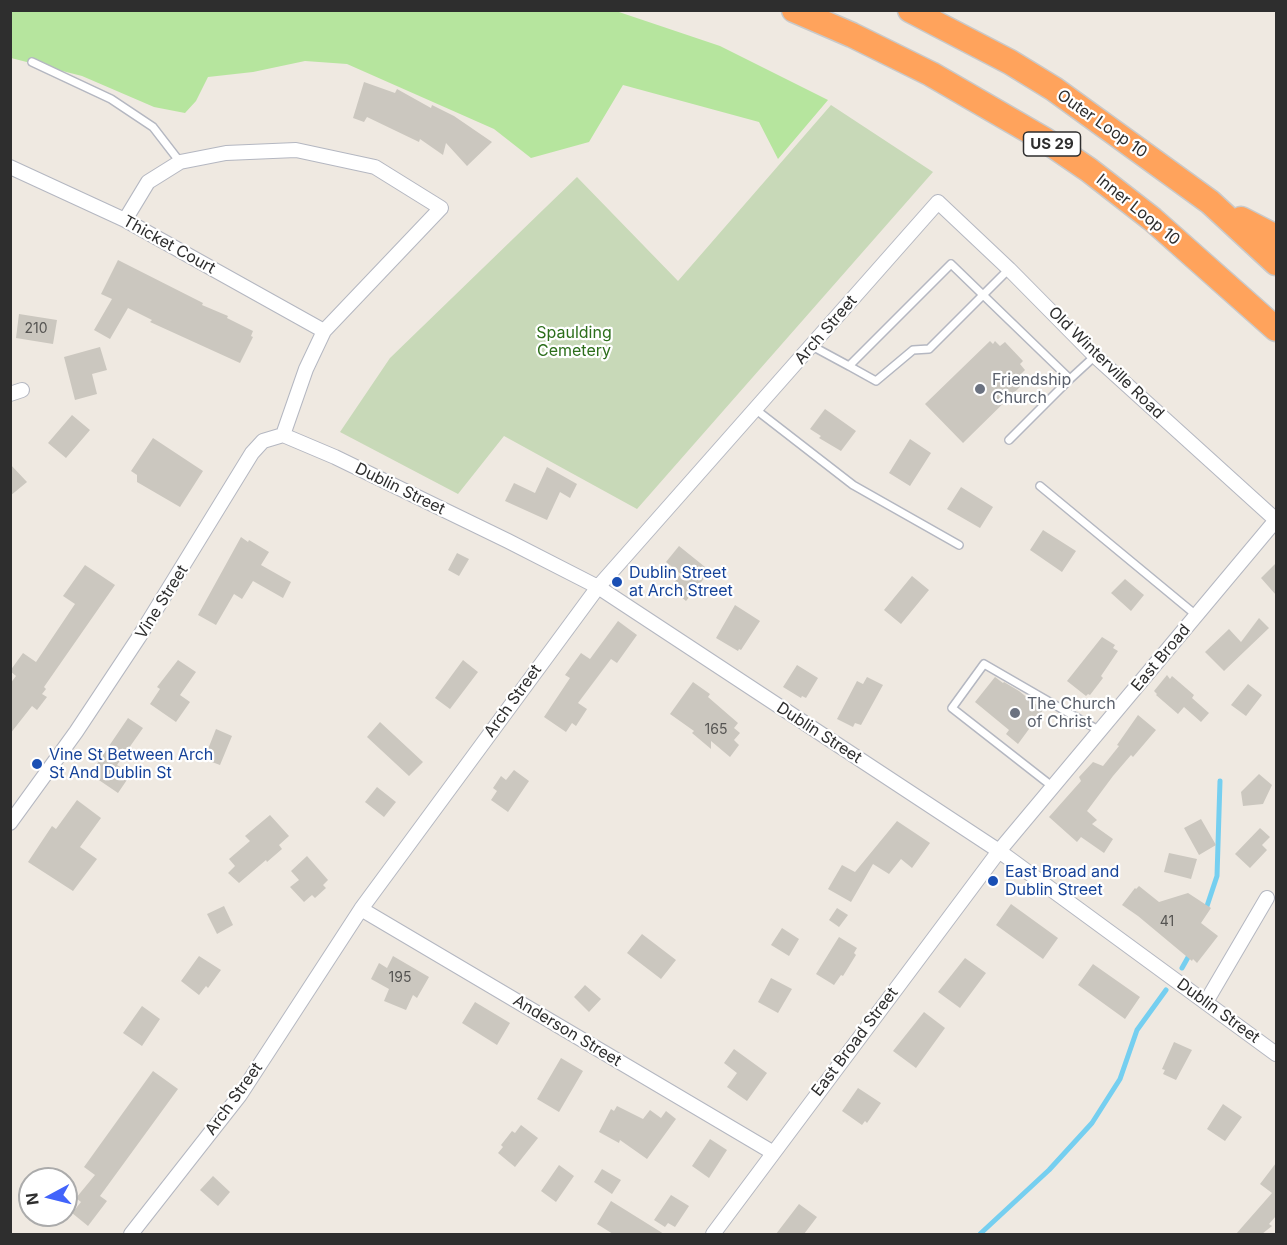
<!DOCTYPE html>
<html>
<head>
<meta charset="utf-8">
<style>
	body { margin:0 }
	#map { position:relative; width:1287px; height:1245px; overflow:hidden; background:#efe9e1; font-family:Inter,sans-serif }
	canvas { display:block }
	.frame { position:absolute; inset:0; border:12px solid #2e2e2e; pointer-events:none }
	.north { position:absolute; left:18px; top:1167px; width:60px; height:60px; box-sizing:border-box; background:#fff; border:2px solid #ababab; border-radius:50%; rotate:263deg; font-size:16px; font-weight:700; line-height:24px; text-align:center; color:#2e2e2e }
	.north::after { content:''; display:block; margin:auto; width:21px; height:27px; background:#4264fb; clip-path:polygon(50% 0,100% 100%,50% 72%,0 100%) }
</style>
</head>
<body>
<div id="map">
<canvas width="1287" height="1245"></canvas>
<div class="frame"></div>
<div class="north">N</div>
</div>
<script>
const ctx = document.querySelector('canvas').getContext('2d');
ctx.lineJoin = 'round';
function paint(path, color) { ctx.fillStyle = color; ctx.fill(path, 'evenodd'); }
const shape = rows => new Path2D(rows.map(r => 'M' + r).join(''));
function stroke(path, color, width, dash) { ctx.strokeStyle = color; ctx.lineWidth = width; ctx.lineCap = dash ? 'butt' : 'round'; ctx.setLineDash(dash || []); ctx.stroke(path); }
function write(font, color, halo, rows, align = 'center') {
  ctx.font = font + ' Inter,sans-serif'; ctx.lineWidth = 4.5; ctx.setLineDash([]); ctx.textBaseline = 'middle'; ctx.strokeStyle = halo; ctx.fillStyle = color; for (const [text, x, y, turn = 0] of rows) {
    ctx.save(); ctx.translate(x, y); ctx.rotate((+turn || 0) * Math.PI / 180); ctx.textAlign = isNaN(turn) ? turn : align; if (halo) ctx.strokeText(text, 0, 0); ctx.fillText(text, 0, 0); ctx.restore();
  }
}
const green = shape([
	[613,10,720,46,828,100,778,159,759,122,623,85,589,142,531,158,494,129,347,64,305,61,253,72,208,77,196,101,185,113,154,107,82,76,11,58,11,11]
]);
const cemetery = shape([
	[831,105,933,172,637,509,504,436,458,494,340,432,390,358,577,177,678,281]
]);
const stream = shape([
	[1205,912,1217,876,1220,781],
	[1182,968,1191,952],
	[980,1234,1049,1170,1092,1123,1120,1079,1137,1030,1166,990]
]);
const building = shape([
	[364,82,395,93,397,89,431,108,432,105,454,116,492,142,467,166,446,143,443,155,420,139,419,142,367,117,364,122,353,118],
	[118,260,203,303,202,305,228,316,227,318,253,331,251,336,253,337,240,363,150,322,152,320,128,308,110,339,94,330,112,299,101,294],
	[19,314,57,320,53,344,16,338],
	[990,341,993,344,995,341,1000,346,1005,342,1023,361,1020,364,1025,370,1021,374,1025,382,963,443,925,404],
	[100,347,107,370,92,374,97,394,75,400,64,357],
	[825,409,856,431,841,451,819,438,821,436,810,429],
	[72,415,90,430,66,458,48,443],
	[153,438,203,471,180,507,137,482,137,475,131,471],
	[910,439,931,453,910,486,889,473],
	[10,464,27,482,10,496],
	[547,467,577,484,570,498,560,492,547,520,505,501,514,483,535,493],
	[961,487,993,507,980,528,947,509],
	[1043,530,1076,551,1062,572,1030,550],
	[241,537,248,542,249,540,269,552,261,565,291,582,283,598,253,581,242,599,234,594,216,625,198,615],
	[679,546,710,571,686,601,670,587,681,574,666,562],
	[457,553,469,559,459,576,448,570],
	[1276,563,1276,595,1261,578],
	[85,565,115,585,44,687,46,689,42,694,47,697,37,710,32,706,10,734,10,684,16,676,10,671,23,653,36,662,75,604,63,596],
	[912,576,929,590,901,624,884,610],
	[1125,579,1144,595,1131,611,1111,593],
	[735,605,760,621,741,650,739,649,738,651,716,638],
	[1259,618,1269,628,1224,671,1205,652,1229,629,1241,642],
	[618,621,637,635,617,663,611,659,578,703,587,709,576,726,572,723,566,732,544,717,570,678,565,675,581,653,590,659],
	[1102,637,1115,645,1113,648,1118,651,1101,676,1103,678,1090,695,1088,694,1086,696,1067,681],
	[178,660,196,672,180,695,190,702,176,722,150,704,160,689,157,687],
	[463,660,478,672,450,709,435,698],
	[797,665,818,678,806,698,802,696,801,698,783,687],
	[1167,675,1170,679,1172,676,1194,695,1192,698,1209,713,1201,722,1184,707,1178,714,1156,695,1157,694,1154,691],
	[867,677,883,685,861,725,855,723,853,727,837,719,857,681,863,684],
	[995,677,1003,683,1004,682,1019,691,1043,710,1018,744,1006,734,1009,730,975,702],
	[693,682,710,694,708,697,738,723,734,728,740,733,734,740,739,745,730,757,711,741,711,749,692,733,694,731,670,714],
	[1248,684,1262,695,1246,716,1231,705],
	[1138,715,1156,730,1133,757,1131,755,1113,776,1087,811,1097,820,1092,824,1113,839,1104,853,1081,837,1077,842,1049,817,1081,781,1079,777,1093,762,1103,766,1119,746,1117,745],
	[128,718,143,728,117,765,131,774,118,793,90,774],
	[380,722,423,762,409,776,367,737],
	[216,729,232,736,220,765,204,759],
	[514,770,529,781,508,812,491,800,497,791,493,788,501,776,506,780],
	[1259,774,1272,785,1263,804,1243,806,1241,792],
	[377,787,396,802,384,817,365,802],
	[77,800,101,818,80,847,97,859,73,891,28,862,52,826,56,829],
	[270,815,289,836,279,845,282,849,267,862,266,860,239,883,228,873,235,866,229,859,250,841,245,836],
	[1201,819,1216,845,1199,855,1184,828],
	[897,821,930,843,912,868,901,859,889,874,873,864,851,902,828,889,842,865,855,872],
	[1260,828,1270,837,1262,845,1267,850,1250,868,1235,854],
	[1169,853,1197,859,1191,879,1164,872],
	[307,856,328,880,323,885,326,888,315,898,312,895,304,902,290,887,299,880,291,871],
	[1139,886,1159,902,1188,893,1211,908,1201,923,1218,936,1197,963,1193,959,1192,961,1138,916,1122,905,1135,888,1136,889],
	[1011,904,1058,938,1043,959,996,925],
	[224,906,233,925,217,934,207,914],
	[837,908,848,915,839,927,829,920],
	[782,928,799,939,789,956,771,945],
	[642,934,676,960,661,979,627,953],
	[839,937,857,948,854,953,856,955,843,976,841,975,834,985,816,974],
	[199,956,221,970,208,988,206,986,199,995,181,981],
	[393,956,429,977,417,998,413,995,406,1010,384,1001,389,989,371,979,379,963,387,968],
	[965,958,986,973,960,1008,938,992],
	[1093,964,1140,997,1125,1019,1078,985],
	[771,978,792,989,778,1013,758,1002],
	[585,985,601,999,589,1012,574,997],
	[475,1002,510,1023,497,1045,462,1023],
	[142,1006,160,1019,142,1046,123,1033],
	[924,1012,945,1028,916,1068,893,1051],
	[1174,1042,1192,1050,1176,1080,1163,1074,1165,1070,1162,1069],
	[734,1049,767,1073,747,1101,727,1087,737,1073,724,1063],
	[561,1058,583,1071,559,1112,537,1099],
	[153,1071,178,1089,100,1196,107,1201,88,1226,72,1213,81,1202,76,1198,95,1175,84,1167],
	[858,1088,881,1103,867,1123,865,1121,862,1125,842,1111],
	[1223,1104,1242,1117,1225,1141,1207,1129],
	[617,1106,643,1119,650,1110,661,1118,666,1111,676,1119,647,1159,620,1140,619,1143,599,1132,611,1109,614,1111],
	[521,1125,538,1138,515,1167,498,1153,503,1147,501,1145,512,1131,515,1133],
	[710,1139,727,1150,709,1178,692,1166],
	[1276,1163,1276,1216,1269,1224,1272,1226,1262,1234,1236,1234,1272,1193,1260,1184],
	[559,1165,574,1176,556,1202,541,1191],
	[602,1169,621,1180,612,1194,594,1182],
	[213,1176,230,1192,218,1206,200,1190],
	[671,1195,689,1206,675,1227,668,1223,665,1227,654,1220],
	[611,1201,664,1234,613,1234,597,1224],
	[799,1204,817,1217,804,1234,776,1234]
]);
const service = shape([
	[32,62,111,99,153,127,180,162],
	[812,346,849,366,951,264,1070,379,1009,440],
	[849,366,876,381,913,350,929,349,1009,269],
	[1070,379,1095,356],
	[755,409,853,485,959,545],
	[1040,486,1196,615],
	[1053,787,952,708,984,664,1100,731]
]);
const minor = shape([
	[10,167,125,220,324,331],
	[125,220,148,182,180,162,226,153,296,150,375,167,441,208,324,331,306,369,283,435],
	[10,394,22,390],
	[10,823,76,732,139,637,252,453,263,441,283,435,335,457,508,541,598,587,999,851,1276,1054],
	[361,909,772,1152],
	[1206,1002,1267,898],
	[131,1234,240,1095,361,909,598,587,938,202,1009,269,1095,356,1276,520],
	[713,1234,999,851,1276,520]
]);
const motorway = shape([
	[794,10,852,35,931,74,1045,140,1089,170,1152,219,1276,329],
	[910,10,1010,62,1054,89,1210,202,1276,263],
	[1241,219,1276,237]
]);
const markers = [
	[980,389,6,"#6b7280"],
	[617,582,6,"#1a4fb4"],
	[1015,713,6,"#6b7280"],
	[37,764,6,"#1a4fb4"],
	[993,881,6,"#1a4fb4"]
];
const numberNames = [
	["210",36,329],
	["165",716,730],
	["41",1167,922],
	["195",400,978]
];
const shields = [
	[1052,144,57]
];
const shieldNames = [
	["US 29",1052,144]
];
const streetNames = [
	["Outer Loop 10",1102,124,35],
	["Inner Loop 10",1138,210,39],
	["Thicket Court",169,245,29],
	["Arch Street",826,330,-49],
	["Old Winterville Road",1106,363,44],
	["Dublin Street",400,489,26],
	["Vine Street",162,602,-58],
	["East Broad",1161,658,-50],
	["Arch Street",513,701,-54],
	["Dublin Street",819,733,33],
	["Dublin Street",1218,1011,36],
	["Anderson Street",567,1031,31],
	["East Broad Street",855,1042,-53],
	["Arch Street",234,1099,-54]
];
const parkNames = [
	["Spaulding",574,333],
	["Cemetery",574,351]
];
const worshipNames = [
	["Friendship",992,380],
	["Church",992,398],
	["The Church",1027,704],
	["of Christ",1027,722]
];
const transitNames = [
	["Dublin Street",629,573],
	["at Arch Street",629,591],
	["Vine St Between Arch",49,755],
	["St And Dublin St",49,773],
	["East Broad and",1005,872],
	["Dublin Street",1005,890]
];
paint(green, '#b6e59e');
paint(cemetery, '#c8d9b8');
stroke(stream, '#75cff0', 5);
paint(building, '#cbc7bf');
stroke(service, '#b4b7c1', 10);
stroke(minor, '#b4b7c1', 16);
stroke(motorway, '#c9c9c9', 27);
stroke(service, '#fff', 7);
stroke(minor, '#fff', 14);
stroke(motorway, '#ffa35c', 24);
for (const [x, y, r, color] of markers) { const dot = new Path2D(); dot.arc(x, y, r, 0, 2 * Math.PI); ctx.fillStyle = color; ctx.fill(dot); stroke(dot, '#fff', 2); }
write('14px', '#555452', null, numberNames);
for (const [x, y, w] of shields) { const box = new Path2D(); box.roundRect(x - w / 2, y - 12, w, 24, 4.5); ctx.fillStyle = '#fff'; ctx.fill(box); stroke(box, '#2e2e2e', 1.5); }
write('bold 15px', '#2e2e2e', null, shieldNames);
write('16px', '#2e2e2e', '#fff', streetNames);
write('16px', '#2c6e1b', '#fff', parkNames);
write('16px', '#5b616d', '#fff', worshipNames, 'left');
write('16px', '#164399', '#fff', transitNames, 'left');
</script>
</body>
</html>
